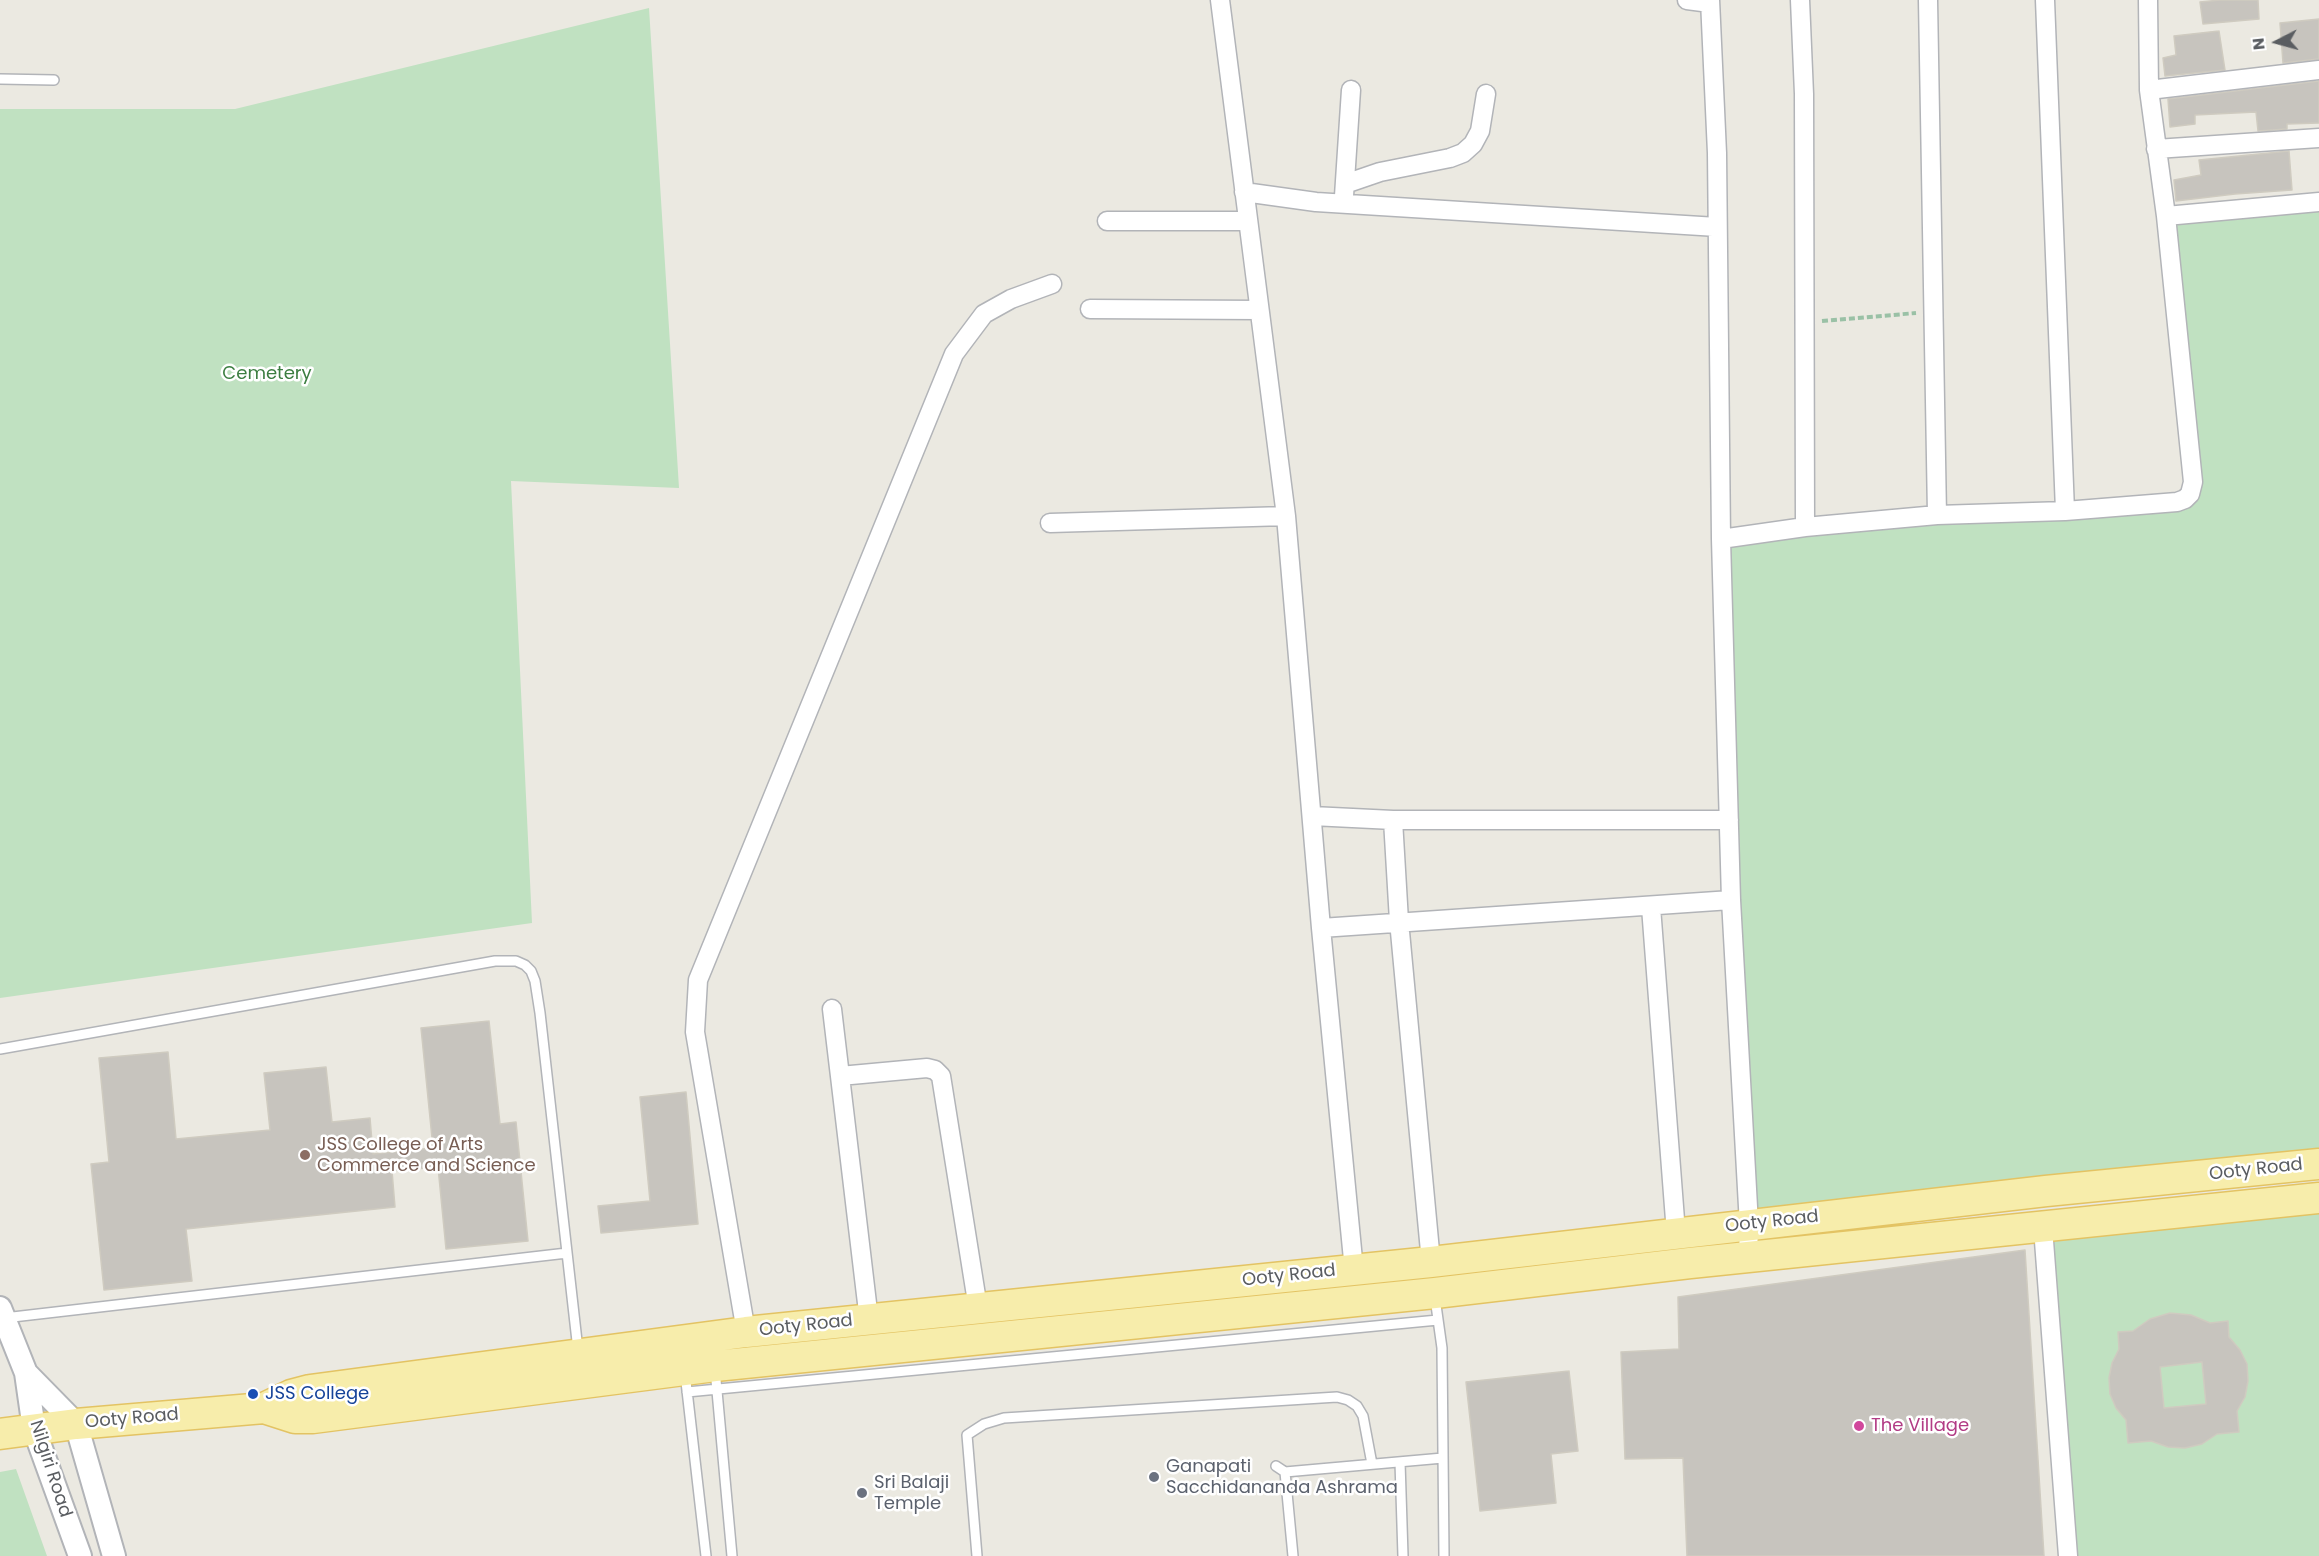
<!DOCTYPE html>
<html>
<head>
<meta charset="utf-8">
<style>
	body { margin:0 }
	#map { position:relative; width:2319px; height:1556px; overflow:hidden; background:#ebe9e1; font-family:Poppins,sans-serif }
	canvas { display:block }
	.north { position:absolute; left:2247px; top:12px; width:60px; height:60px; -webkit-text-stroke:4px #fff; paint-order:stroke; rotate:264deg; font-size:16px; font-weight:700; line-height:24px; text-align:center; color:#5a5d61 }
	.north::after { content:''; display:block; margin:auto; width:21px; height:27px; background:#5a5d61; clip-path:polygon(50% 0,100% 100%,50% 72%,0 100%) }
</style>
</head>
<body>
<div id="map">
<canvas width="2319" height="1556"></canvas>
<div class="north">N</div>
</div>
<script>
const ctx = document.querySelector('canvas').getContext('2d');
ctx.lineJoin = 'round';
function paint(path, color) { ctx.fillStyle = color; ctx.fill(path, 'evenodd'); }
const shape = rows => new Path2D(rows.map(r => 'M' + r).join(''));
function stroke(path, color, width, dash) { ctx.strokeStyle = color; ctx.lineWidth = width; ctx.lineCap = dash ? 'butt' : 'round'; ctx.setLineDash(dash || []); ctx.stroke(path); }
function write(font, color, halo, rows, align = 'center') {
  ctx.font = font + ' Poppins,sans-serif'; ctx.lineWidth = 5; ctx.setLineDash([]); ctx.textBaseline = 'middle'; ctx.strokeStyle = halo; ctx.fillStyle = color; for (const [text, x, y, turn = 0] of rows) {
    ctx.save(); ctx.translate(x, y); ctx.rotate((+turn || 0) * Math.PI / 180); ctx.textAlign = isNaN(turn) ? turn : align; if (halo) ctx.strokeText(text, 0, 0); ctx.fillText(text, 0, 0); ctx.restore();
  }
}
const green = shape([
	[649,8,679,488,511,481,532,923,0,998,0,109,235,109],
	[2319,207,2319,1168,1749,1225,1721,539,2190,494,2173,223],
	[2319,1198,2319,1556,2072,1556,2043,1228],
	[16,1469,47,1556,0,1556,0,1472]
]);
const building = shape([
	[2220,0,2258,0,2259,19,2203,24,2200,2,2220,0],
	[2319,19,2319,59,2283,63,2280,23,2319,19],
	[2219,31,2225,70,2165,76,2163,58,2176,55,2174,36,2219,31],
	[2319,81,2319,123,2287,124,2287,129,2258,131,2256,112,2195,115,2195,124,2170,127,2168,99,2319,81],
	[2289,151,2292,190,2235,194,2176,201,2174,180,2201,175,2199,160,2289,151],
	[489,1021,500,1124,516,1122,528,1241,446,1249,438,1167,392,1171,395,1207,186,1229,192,1281,104,1290,91,1164,109,1162,99,1058,168,1052,176,1139,270,1130,264,1073,326,1067,332,1122,370,1118,373,1154,433,1148,421,1028,489,1021],
	[686,1092,698,1224,601,1233,598,1206,650,1201,640,1097,686,1092],
	[2025,1250,2044,1556,1687,1556,1683,1458,1625,1459,1621,1352,1679,1349,1678,1297,2025,1250],
	[2170,1313,2191,1315,2210,1323,2228,1321,2229,1337,2240,1350,2247,1364,2248,1381,2245,1397,2237,1411,2239,1432,2217,1434,2202,1444,2185,1448,2168,1447,2151,1441,2128,1443,2126,1420,2116,1408,2110,1394,2109,1378,2112,1363,2119,1349,2118,1332,2133,1331,2150,1319,2170,1313],
	[2202,1362,2206,1404,2164,1408,2160,1367,2202,1362],
	[1569,1371,1578,1451,1551,1454,1556,1503,1480,1511,1466,1382,1569,1371]
]);
const path = shape([
	[1822,321,1916,313]
]);
const service = shape([
	[0,79,54,80],
	[0,1049,495,961,516,961,525,965,531,971,535,981,540,1013,578,1350],
	[1435,1298,1442,1348,1444,1556],
	[4,1318,567,1253],
	[715,1369,732,1556],
	[685,1373,706,1556],
	[687,1392,1438,1320],
	[1400,1462,1403,1556],
	[1276,1466,1285,1472,1443,1458],
	[1285,1472,1293,1556],
	[977,1556,967,1435,984,1424,1004,1418,1337,1397,1348,1400,1357,1406,1363,1416,1372,1464]
]);
const minor = shape([
	[1220,0,1286,516,1321,928,1354,1270],
	[1687,0,1710,3],
	[1710,0,1717,153,1721,539,1731,900,1749,1225,1748,1257],
	[1800,0,1804,94,1805,527],
	[1928,0,1937,515],
	[2045,0,2065,511],
	[2149,90,2319,70],
	[2156,149,2319,138],
	[1345,184,1380,172,1450,158,1463,153,1473,144,1480,131,1486,94],
	[1244,192,1316,202,1717,227],
	[1344,196,1351,90],
	[2166,216,2319,202],
	[1107,221,1248,221],
	[1090,309,1259,310],
	[1050,523,1286,516],
	[1721,539,1805,527,1937,515,2065,511,2177,502,2185,499,2190,494,2193,482,2166,216,2149,90,2148,0],
	[1312,816,1393,820,1729,820],
	[1393,820,1399,921,1431,1262],
	[1651,907,1676,1233],
	[1321,928,1731,900],
	[832,1009,869,1320],
	[840,1076,927,1068,935,1070,941,1076,978,1308],
	[2043,1228,2068,1556],
	[746,1332,695,1032,698,980,954,354,984,314,1011,299,1052,284]
]);
const tertiary = shape([
	[0,1308,26,1373,34,1429,80,1556],
	[26,1373,76,1424,114,1556]
]);
const primary = shape([
	[264,1408,295,1418,313,1418,715,1366,1435,1293,1690,1263,2319,1198],
	[0,1434,76,1424,264,1408,291,1395,310,1390,746,1332,1431,1262,2046,1191,2319,1164]
]);
const markers = [
	[305,1155,6,"#8d6e63"],
	[253,1394,6,"#1a4fb4"],
	[1859,1426,6,"#d1479c"],
	[1154,1477,6,"#6b7280"],
	[862,1493,6,"#6b7280"]
];
const parkNames = [
	["Cemetery",267,374]
];
const educationNames = [
	["JSS College of Arts",317,1145],
	["Commerce and Science",317,1166]
];
const streetNames = [
	["Ooty Road",2256,1170,-6],
	["Ooty Road",1772,1222,-6],
	["Ooty Road",1289,1276,-6],
	["Ooty Road",806,1326,-6],
	["Ooty Road",132,1419,-5],
	["Nilgiri Road",50,1469,72]
];
const transitNames = [
	["JSS College",265,1394]
];
const hotelNames = [
	["The Village",1871,1426]
];
const worshipNames = [
	["Ganapati",1166,1467],
	["Sacchidananda Ashrama",1166,1488],
	["Sri Balaji",874,1483],
	["Temple",874,1504]
];
paint(green, '#c0e1c1');
paint(building, '#c7c4be');
stroke(building, '#cfcbc0', 1.5);
stroke(service, '#b2b4b8', 12);
stroke(minor, '#b2b4b8', 21);
stroke(tertiary, '#b2b4b8', 26);
stroke(primary, '#e3c363', 33);
stroke(path, '#9ac1a6', 4, [6, 3]);
stroke(service, '#fff', 9);
stroke(minor, '#fff', 18);
stroke(tertiary, '#fff', 22);
stroke(primary, '#f7edab', 30);
for (const [x, y, r, color] of markers) { const dot = new Path2D(); dot.arc(x, y, r, 0, 2 * Math.PI); ctx.fillStyle = color; ctx.fill(dot); stroke(dot, '#fff', 2); }
write('18px', '#3c7e41', '#fff', parkNames);
write('18px', '#785e54', '#fff', educationNames, 'left');
write('18px', '#5a5d61', '#fff', streetNames);
write('18px', '#164399', '#fff', transitNames, 'left');
write('18px', '#b23c85', '#fff', hotelNames, 'left');
write('18px', '#5b616d', '#fff', worshipNames, 'left');
</script>
</body>
</html>
